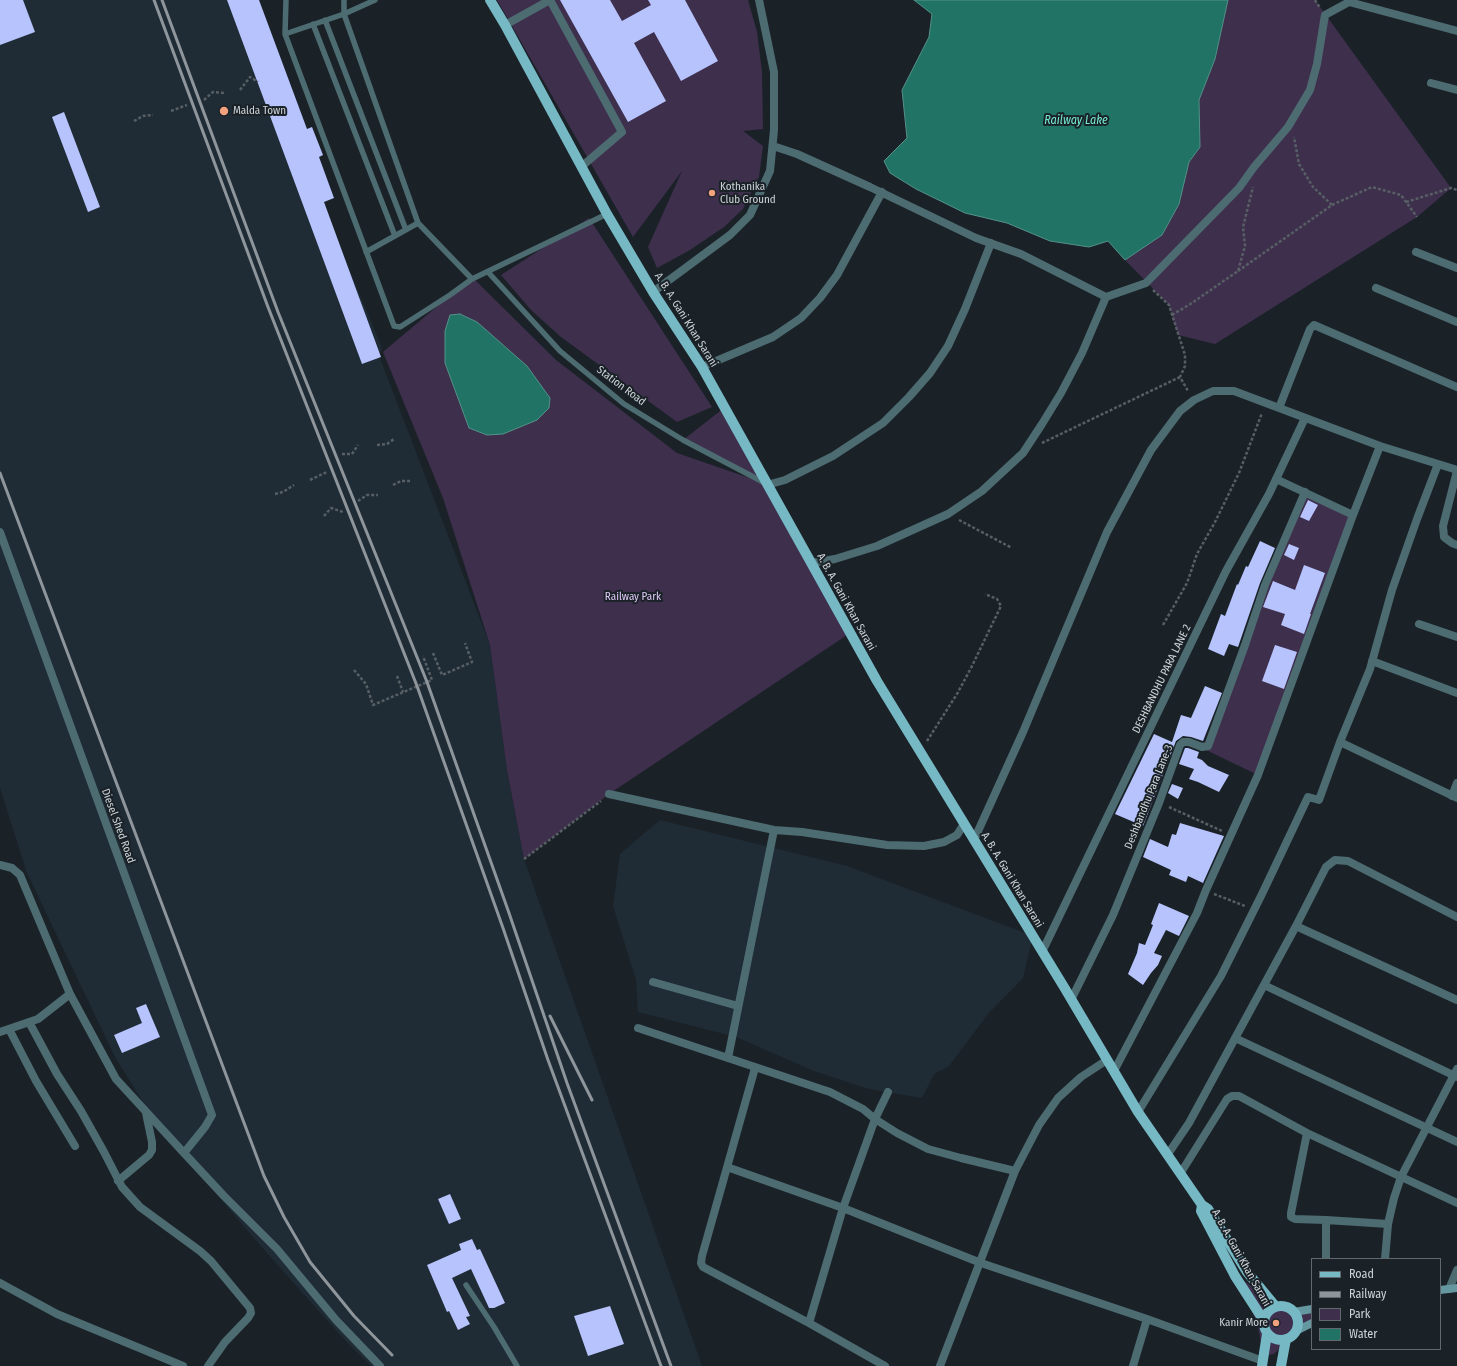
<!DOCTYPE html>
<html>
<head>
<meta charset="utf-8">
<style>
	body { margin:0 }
	#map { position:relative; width:1457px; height:1366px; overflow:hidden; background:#1a2228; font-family:"Fira Sans Condensed",sans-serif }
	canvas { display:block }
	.legend { position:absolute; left:1311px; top:1258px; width:130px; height:92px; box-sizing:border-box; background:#1a2228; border:1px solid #62696e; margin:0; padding:5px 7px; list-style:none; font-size:12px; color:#ced4d8 }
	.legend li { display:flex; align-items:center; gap:8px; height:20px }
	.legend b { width:20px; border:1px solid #62696e }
</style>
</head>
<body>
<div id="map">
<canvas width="1457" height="1366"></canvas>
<ul class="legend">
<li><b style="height:5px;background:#76b8c4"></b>Road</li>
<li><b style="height:5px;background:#8f969b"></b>Railway</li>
<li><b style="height:11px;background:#3e2f4d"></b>Park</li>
<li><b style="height:11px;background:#217465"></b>Water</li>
</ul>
</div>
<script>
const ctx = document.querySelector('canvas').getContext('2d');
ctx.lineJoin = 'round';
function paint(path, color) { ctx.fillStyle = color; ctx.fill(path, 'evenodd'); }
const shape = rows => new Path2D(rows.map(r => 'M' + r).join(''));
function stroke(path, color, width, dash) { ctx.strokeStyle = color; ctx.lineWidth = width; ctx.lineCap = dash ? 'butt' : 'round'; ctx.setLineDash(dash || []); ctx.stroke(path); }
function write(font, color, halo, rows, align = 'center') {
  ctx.font = font + ' "Fira Sans Condensed",sans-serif'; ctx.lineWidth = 4; ctx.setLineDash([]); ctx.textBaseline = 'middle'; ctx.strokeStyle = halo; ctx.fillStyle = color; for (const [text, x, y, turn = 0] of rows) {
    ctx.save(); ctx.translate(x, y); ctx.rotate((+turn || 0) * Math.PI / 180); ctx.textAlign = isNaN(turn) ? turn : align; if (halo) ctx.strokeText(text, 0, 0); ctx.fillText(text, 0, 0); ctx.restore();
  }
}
const built = shape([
	[0,0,236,0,381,345,382,351,378,353,490,645,507,770,524,859,702,1366,371,1366,343,1338,266,1252,157,1125,115,1057,27,873,0,788],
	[660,820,847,866,1033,936,1023,978,988,1014,949,1066,934,1074,922,1098,869,1089,814,1071,736,1037,638,1012,636,980,613,906,620,854]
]);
const green = shape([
	[497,0,748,0,757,32,762,72,763,129,743,131,763,146,759,177,743,209,724,227,690,250,657,268,648,247,682,171,633,237],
	[1228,0,1315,0,1451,188,1417,217,1215,344,1178,335,1169,305,1125,260,1162,235,1179,204,1189,162,1200,147,1199,100,1215,59],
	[589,218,712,407,677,422,561,337,531,310,501,275],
	[472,277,556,360,677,453,764,483,683,440,724,408,850,633,609,794,524,859,507,770,490,645,443,498,383,352],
	[1305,493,1352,515,1258,775,1206,750,1245,645],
	[1239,1278,1286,1307,1312,1308,1312,1322,1296,1332,1274,1354,1263,1356,1258,1326]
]);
const water = shape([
	[914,0,1228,0,1215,59,1199,100,1200,147,1189,162,1179,204,1162,235,1125,260,1108,241,1089,247,1050,241,1007,223,965,213,916,189,890,173,884,161,907,138,902,90,929,37,932,14,914,0],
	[460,314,477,322,527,366,550,398,549,408,537,420,503,434,487,435,469,428,445,363,445,331,450,315,460,314]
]);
const building = shape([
	[0,0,23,0,35,32,0,45],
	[227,0,259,0,307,129,312,127,323,155,319,157,334,198,324,202,381,357,362,364],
	[560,0,610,0,622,21,651,5,648,0,685,0,718,61,681,81,654,32,634,43,666,101,628,122],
	[64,112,100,207,88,212,52,117],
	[1308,500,1318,505,1309,521,1300,517],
	[1260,541,1275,548,1260,583,1238,647,1229,644,1224,656,1208,649,1221,614,1225,616,1237,584,1238,585,1246,566,1248,567],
	[1289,544,1299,548,1294,560,1284,555],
	[1304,565,1325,573,1310,614,1311,614,1304,634,1281,625,1285,614,1263,607,1273,581,1295,590],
	[1275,645,1297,652,1284,689,1262,681],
	[1205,686,1222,693,1203,741,1191,737,1183,736,1176,741,1143,826,1115,814,1154,734,1172,742,1181,715,1191,718],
	[1185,748,1188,748,1199,752,1197,758,1202,760,1208,766,1229,775,1219,792,1198,782,1189,779,1194,769,1179,764],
	[1172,784,1183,788,1178,799,1168,793],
	[1180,823,1224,836,1203,883,1188,876,1186,882,1169,875,1171,870,1143,857,1150,839,1168,847,1172,834,1176,835],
	[1159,903,1189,916,1179,936,1166,930,1154,953,1162,956,1158,965,1151,973,1143,985,1128,974,1137,953,1139,943,1145,945,1153,925,1151,924],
	[146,1004,160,1037,122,1053,114,1035,142,1023,136,1008],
	[450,1194,461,1219,449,1224,438,1199],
	[472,1239,477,1250,480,1249,505,1303,494,1308,489,1308,471,1269,452,1278,470,1316,466,1317,470,1324,458,1330,449,1311,447,1312,427,1265,461,1250,459,1244],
	[610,1306,624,1344,588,1356,574,1316]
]);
const path = shape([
	[1315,0,1320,8],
	[240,90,250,77,258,82],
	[204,100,213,92,224,93],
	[171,111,187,105],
	[134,121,143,116,153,115],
	[1406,202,1451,188,1457,190],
	[1332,205,1372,187,1401,195,1417,217],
	[1238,271,1332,205,1313,187,1299,164,1294,137],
	[1153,290,1169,305,1185,355,1185,366,1180,377,1188,391],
	[1172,315,1192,303,1238,271,1245,246,1243,227,1253,187],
	[1042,443,1180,377],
	[377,445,387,444,394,439],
	[342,454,352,454,358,445],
	[310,480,327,472],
	[393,485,401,481,411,481],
	[275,494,283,492,294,485],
	[358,501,367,495,378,495],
	[324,516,331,508,343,512],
	[959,520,1012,548],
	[1163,625,1187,583,1197,554,1215,522,1239,473,1262,413],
	[433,653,442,675,472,662,465,643],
	[354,670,366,684,373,705,432,680,423,656],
	[397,676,403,692],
	[927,741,957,694,971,668,1001,606,997,599,985,594],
	[1169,807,1222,831],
	[524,859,601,801],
	[1214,894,1245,906]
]);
const service = shape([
	[286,0,285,34,394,326,400,327,450,295,472,279,607,214],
	[344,0,344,14,418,223,472,279],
	[325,20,406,230],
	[313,24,395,236],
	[285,34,344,14,375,0],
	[366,252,418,223],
	[488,272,560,351,624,404,683,440,765,483],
	[466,1285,494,1327,517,1366]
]);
const minor = shape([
	[505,25,550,0,622,132,581,167],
	[1431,83,1457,90],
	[773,146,797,154,870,187,976,238,1021,254,1106,297,1146,283,1239,188,1254,167,1288,127,1310,90,1317,64,1325,15,1349,2,1457,31],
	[1416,252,1457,268],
	[1376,288,1457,322],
	[653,292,730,235,750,215,770,171,774,130,774,72,759,0],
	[702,367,773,337,801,318,820,298,837,275,882,192],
	[1279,408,1310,329,1314,325,1457,387],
	[1457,471,1443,526,1444,537,1452,543,1457,545],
	[1276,479,1353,515],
	[767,485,785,480,833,456,883,423,909,397,930,373,948,346,965,309,991,243],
	[0,532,212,1115,205,1127,184,1153,224,1196,277,1249,336,1320,380,1366],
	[811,563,835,559,877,546,948,514,982,491,1023,453,1042,424,1061,393,1082,353,1106,297],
	[1419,624,1457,637],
	[1372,661,1457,693],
	[1340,742,1457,798],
	[609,794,774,830,802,832,887,845,924,846,944,842,957,835,964,824],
	[1452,796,1457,783],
	[974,840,1023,732,1107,532,1151,450,1180,411,1194,400,1213,391,1234,391,1380,446],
	[0,865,12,868,20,875,70,994,116,1079,184,1153],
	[1296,926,1457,1000],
	[1042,952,1226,571,1269,494,1305,418],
	[653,982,738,1006],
	[1264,985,1457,1077],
	[1071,1000,1113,915,1159,803,1180,745,1183,742,1189,742,1202,747,1208,746,1245,645,1265,585,1305,492],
	[29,1022,57,1074,81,1111,104,1152,122,1187,140,1207,200,1251,211,1261,250,1308,251,1313,248,1318,225,1342,208,1366],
	[638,1028,830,1092,863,1109,875,1119,897,1133,928,1149,961,1158,1015,1171],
	[9,1029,36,1081,75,1146],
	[0,1032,38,1019,70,994],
	[1235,1038,1457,1142],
	[728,1058,774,830],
	[755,1068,702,1256,701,1263,703,1267,809,1323,885,1366],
	[1114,1071,1197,913,1206,890,1258,775,1353,515,1380,446,1457,470],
	[1138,1112,1221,976,1262,894,1308,797,1319,800,1340,742,1370,669,1392,590,1417,519,1438,464],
	[1307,1133,1457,1203],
	[1168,1154,1189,1123,1296,926,1326,867,1335,860,1348,861,1457,917],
	[727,1167,843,1208,981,1263,1147,1319,1263,1361],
	[1180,1174,1227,1099,1232,1096,1239,1096,1307,1133,1291,1213,1291,1217,1295,1219,1326,1220,1326,1259],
	[118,1181,149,1155,152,1150,152,1142,146,1113],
	[1326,1220,1388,1224],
	[1385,1259,1388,1224,1394,1198,1401,1177,1457,1069],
	[0,1283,57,1314,183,1366],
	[1449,1289,1457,1270],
	[809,1323,843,1208,875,1119,888,1092],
	[940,1366,1015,1171,1039,1125,1058,1098,1081,1077,1107,1060],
	[1133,1366,1147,1319]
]);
const secondary = shape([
	[1440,1290,1457,1288],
	[1294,1312,1312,1309],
	[1296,1331,1312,1323]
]);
const primary = shape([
	[490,0,505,25,607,214,653,292,702,367,877,681,1064,987,1138,1112,1202,1205,1208,1209,1247,1272,1276,1307],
	[1202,1205,1201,1211,1235,1276,1264,1321],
	'1264 1323a17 17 0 1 1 34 0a17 17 0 1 1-34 0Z',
	[1262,1366,1267,1334],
	[1281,1366,1286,1339]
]);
const rail = shape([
	[154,0,268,307,417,686,503,928,548,1060,661,1366],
	[162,0,278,312,427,682,509,913,567,1083,671,1366],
	[0,473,264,1176,284,1217,310,1262,354,1316,392,1355],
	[550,1016,592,1100]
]);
const markers = [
	[224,111,5,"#f2a17e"],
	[712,193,4,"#f2a17e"],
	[1276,1323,4,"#f2a17e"]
];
const poiNames = [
	["Malda Town",233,111],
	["Kothanika",720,187],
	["Club Ground",720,200],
	["Kanir More",1268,1323,"right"]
];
const streetNames = [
	["A. B. A. Gani Khan Sarani",686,320,58],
	["Station Road",621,386,37],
	["A. B. A. Gani Khan Sarani",846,602,61],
	["DESHBANDHU PARA LANE 2",1162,679,-64],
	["Deshbandhu Para Lane-3",1149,797,-68],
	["Diesel Shed Road",118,826,70],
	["A. B. A. Gani Khan Sarani",1012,880,59],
	["A. B. A. Gani Khan Sarani",1241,1258,61]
];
const parkNames = [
	["Railway Park",633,597]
];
const waterNames = [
	["Railway Lake",1076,121]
];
paint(built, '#1f2b35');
paint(green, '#3e2f4d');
paint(water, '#217465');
stroke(water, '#559188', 1);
paint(building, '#b6c3fc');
stroke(path, '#575f64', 2.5, [3, 2]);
stroke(service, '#4d6c71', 5.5);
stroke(minor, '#4d6c71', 8);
stroke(secondary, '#6497a0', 8);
stroke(primary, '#76b8c4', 10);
stroke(rail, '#8f969b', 3);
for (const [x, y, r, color] of markers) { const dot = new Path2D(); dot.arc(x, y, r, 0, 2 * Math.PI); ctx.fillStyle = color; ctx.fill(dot); stroke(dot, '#1a2228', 1.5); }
write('11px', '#ced4d8', '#1a2228', poiNames, 'left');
write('11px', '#ced4d8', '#1a2228', streetNames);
write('11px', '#dfc9f7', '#1a2228', parkNames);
write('italic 12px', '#77ebd3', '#1a2228', waterNames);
</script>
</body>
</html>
